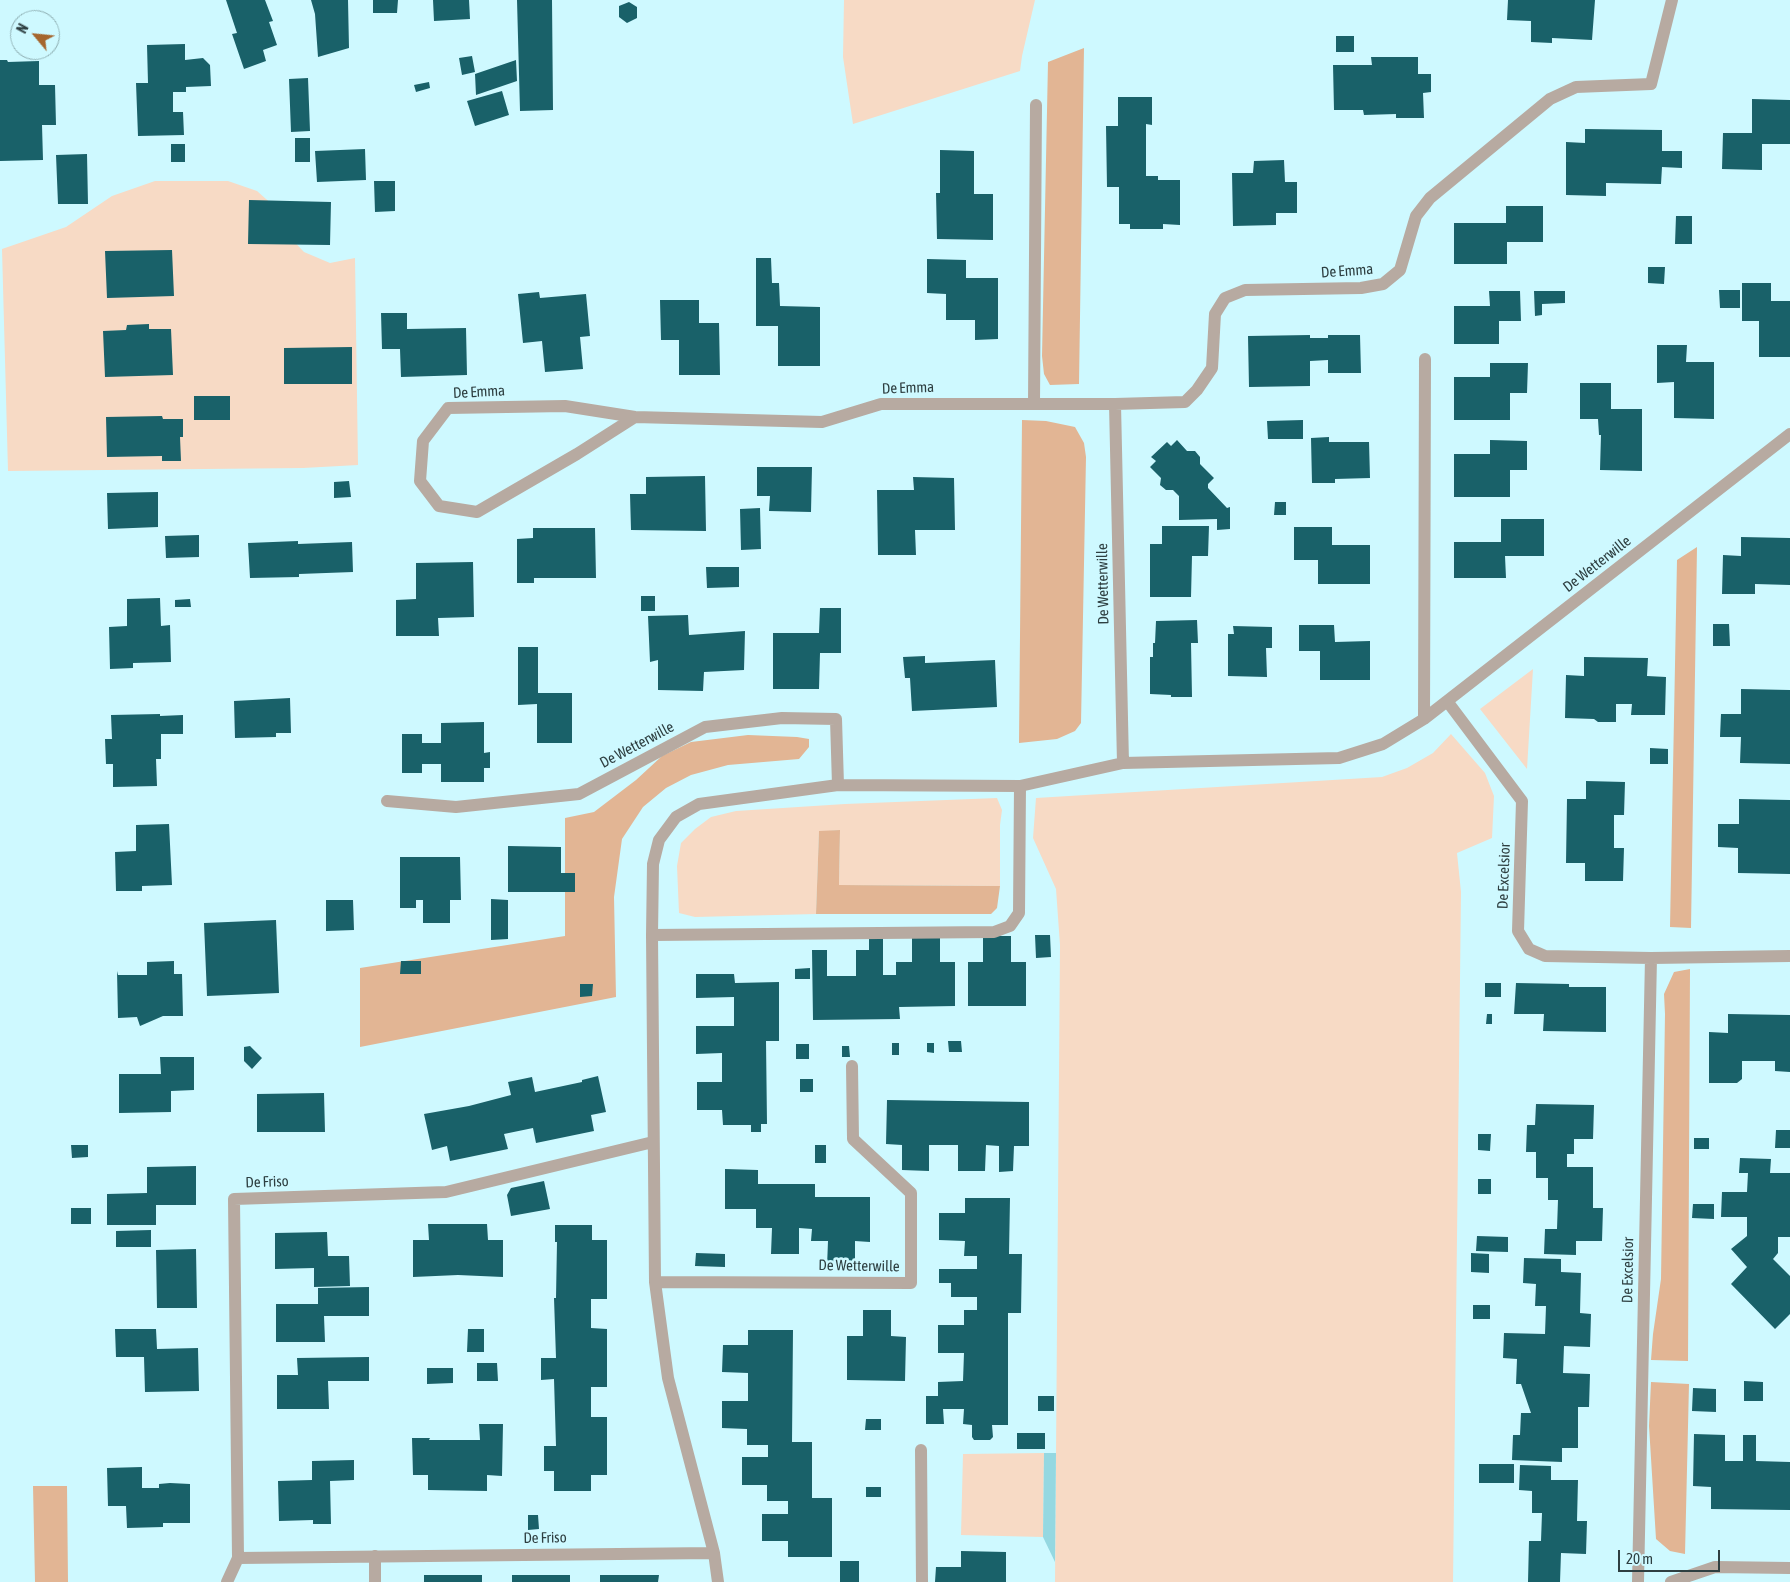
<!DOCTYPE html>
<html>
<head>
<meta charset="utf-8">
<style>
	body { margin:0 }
	#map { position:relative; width:1790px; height:1582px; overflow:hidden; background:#cef9ff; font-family:"Asap Condensed",sans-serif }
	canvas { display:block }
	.north { position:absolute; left:10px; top:10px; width:50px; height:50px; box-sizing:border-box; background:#cef9ff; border:1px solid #8eafb3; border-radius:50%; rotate:298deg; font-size:14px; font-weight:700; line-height:20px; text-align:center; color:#2e3f41 }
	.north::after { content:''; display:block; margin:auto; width:18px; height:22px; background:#a5662e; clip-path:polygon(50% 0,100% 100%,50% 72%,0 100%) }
	.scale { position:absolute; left:1618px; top:1550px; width:102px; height:22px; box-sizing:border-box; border:2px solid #2e3f41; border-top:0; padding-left:6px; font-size:15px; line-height:18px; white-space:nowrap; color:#2e3f41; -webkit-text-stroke:4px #cef9ff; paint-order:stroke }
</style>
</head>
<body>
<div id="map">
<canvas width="1790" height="1582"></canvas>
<div class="north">N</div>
<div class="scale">20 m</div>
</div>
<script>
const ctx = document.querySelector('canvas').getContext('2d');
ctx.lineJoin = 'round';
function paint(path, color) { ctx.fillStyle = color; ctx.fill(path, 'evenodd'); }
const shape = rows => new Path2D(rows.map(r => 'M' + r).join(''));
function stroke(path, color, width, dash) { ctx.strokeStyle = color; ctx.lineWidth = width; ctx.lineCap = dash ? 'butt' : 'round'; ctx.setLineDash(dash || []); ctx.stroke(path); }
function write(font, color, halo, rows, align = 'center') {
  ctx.font = font + ' "Asap Condensed",sans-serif'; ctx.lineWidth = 5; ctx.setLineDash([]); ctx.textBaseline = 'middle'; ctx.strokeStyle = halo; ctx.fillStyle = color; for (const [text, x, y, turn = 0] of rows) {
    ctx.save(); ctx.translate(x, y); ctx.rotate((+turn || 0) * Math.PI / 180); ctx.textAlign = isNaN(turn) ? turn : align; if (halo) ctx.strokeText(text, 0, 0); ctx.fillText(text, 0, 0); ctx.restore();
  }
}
const green = shape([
	[844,0,1035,0,1022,56,1020,71,853,124,843,57],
	[155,181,228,181,257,191,275,207,282,229,304,252,330,263,355,258,358,465,303,468,8,471,2,249,66,227,112,196],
	[1533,669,1527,769,1480,709],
	[1451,734,1485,773,1494,796,1492,838,1457,853,1461,892,1453,1582,1055,1582,1060,945,1056,889,1033,838,1036,798,1382,777,1407,768,1433,753],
	[997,798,1002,810,1000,825,1000,886,839,885,840,830,819,832,816,914,695,917,679,913,677,866,681,843,695,829,711,817,736,811,845,804],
	[1044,1453,1043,1537,961,1535,963,1454]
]);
const forest = shape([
	[1084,48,1079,384,1050,385,1044,374,1042,356,1048,62],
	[1022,420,1046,421,1075,427,1084,443,1086,457,1081,723,1075,731,1057,739,1019,743],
	[1697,547,1691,928,1670,927,1677,560],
	[748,735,797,737,809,739,809,747,799,759,728,765,691,775,666,788,643,807,622,839,614,897,616,997,360,1047,360,968,565,936,565,818,594,812,636,780,662,756,691,742],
	[840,830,839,885,1000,886,997,908,991,914,816,914,819,831],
	[1690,969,1688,1361,1651,1360,1653,1334,1661,1279,1665,1014,1664,994,1674,972],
	[1651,1382,1689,1384,1685,1554,1670,1551,1656,1539,1649,1426],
	[33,1486,67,1486,68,1582,35,1582]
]);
const water = shape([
	[1044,1453,1056,1453,1055,1562,1043,1537]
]);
const building = shape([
	[226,0,265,0,273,21,269,22,277,45,263,50,266,61,244,69,232,34,237,33],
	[311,0,348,0,349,48,318,57,315,14],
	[373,0,398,0,397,13,373,13],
	[433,0,469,0,470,19,434,21],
	[517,0,552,0,553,110,520,111],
	[1508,0,1595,0,1592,40,1552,38,1552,43,1531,42,1531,21,1507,20],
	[629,2,637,7,637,18,627,23,619,17,619,6],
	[1336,36,1354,36,1354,52,1336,52],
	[185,44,185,60,203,58,210,65,211,86,186,87,186,92,173,92,173,112,183,112,184,135,138,136,136,83,148,83,147,45],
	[472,56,475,72,462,75,459,58],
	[1371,57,1418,57,1418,74,1431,74,1431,92,1423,93,1424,118,1396,118,1396,114,1364,115,1363,110,1334,110,1333,65,1372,65],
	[0,60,7,60,8,62,39,61,39,85,55,85,56,125,42,125,43,160,0,161],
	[516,60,517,81,476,95,475,74],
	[308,78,310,131,291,132,289,79],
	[429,82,430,88,416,92,414,85],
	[502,91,509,115,475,126,467,101],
	[1118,97,1152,97,1152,125,1146,124,1146,176,1158,176,1158,180,1180,180,1180,225,1163,224,1163,229,1130,229,1130,224,1119,224,1119,187,1107,187,1106,126,1118,126],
	[1752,99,1790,100,1790,144,1762,144,1762,170,1722,169,1723,133,1752,133],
	[1585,129,1662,130,1662,151,1682,151,1682,168,1662,167,1661,184,1606,183,1606,196,1566,195,1566,142,1585,143],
	[295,138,310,138,310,162,295,162],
	[171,144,185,144,185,162,171,162],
	[365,149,366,180,317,182,315,151],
	[940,150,974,151,974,194,993,194,993,240,937,239,936,193,940,193],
	[87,154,88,204,58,204,56,155],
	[1284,160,1285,182,1297,182,1297,213,1276,213,1276,225,1233,226,1232,173,1253,173,1254,161],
	[374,181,395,181,395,211,375,212],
	[249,200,331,202,330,245,248,244],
	[1506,206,1543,206,1543,242,1507,242,1507,264,1454,264,1454,223,1506,223],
	[1676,216,1692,216,1692,244,1675,244],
	[172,250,174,296,107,298,105,251],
	[756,258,771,258,772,283,779,283,780,306,820,307,820,366,778,366,778,326,756,326],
	[927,259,966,260,966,278,998,278,998,339,975,340,975,320,946,320,946,294,927,293],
	[1648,267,1665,267,1664,284,1648,283],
	[1742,283,1771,283,1771,301,1790,301,1790,357,1759,357,1759,321,1742,321],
	[1719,290,1740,290,1740,308,1720,308],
	[1489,291,1520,291,1521,321,1499,321,1499,344,1454,344,1454,306,1490,306],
	[1534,291,1565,291,1565,303,1542,304,1542,315,1535,316],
	[539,292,540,298,586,294,590,336,580,337,583,369,545,372,542,341,523,343,518,294],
	[660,300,699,300,699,323,719,323,720,375,679,375,679,340,661,340],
	[381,313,407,313,407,329,466,328,467,375,401,377,400,349,382,349],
	[149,324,149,329,171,329,173,375,105,377,103,331,126,330,127,325],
	[1310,335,1310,338,1328,338,1328,335,1360,335,1361,373,1328,373,1328,360,1310,361,1310,386,1249,387,1248,336],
	[1657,345,1687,345,1686,362,1714,362,1714,419,1674,418,1674,382,1657,383],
	[352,347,352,384,284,384,284,348],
	[1490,363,1528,363,1527,393,1510,393,1510,420,1454,420,1454,377,1490,377],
	[1580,383,1611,383,1611,409,1642,409,1642,471,1600,470,1601,435,1599,435,1598,419,1580,419],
	[194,396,230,396,230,420,194,420],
	[162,416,163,419,183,419,183,437,180,437,181,461,162,461,162,456,107,457,106,417],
	[1303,420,1303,439,1268,439,1267,421],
	[1329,437,1329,442,1369,442,1370,478,1335,479,1335,483,1312,483,1311,438],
	[1177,440,1187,451,1195,451,1200,457,1200,464,1214,478,1208,484,1208,488,1227,508,1230,507,1230,529,1217,530,1217,519,1179,520,1179,496,1173,490,1166,490,1160,485,1161,478,1150,467,1156,461,1151,457,1167,442,1171,446],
	[1490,440,1527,441,1527,470,1510,470,1510,497,1454,497,1454,454,1490,454],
	[757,467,812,467,811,512,769,511,770,496,757,496],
	[705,476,706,531,631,530,630,494,646,494,646,477],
	[913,477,954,478,955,530,915,530,916,555,878,555,877,490,914,490],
	[349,481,351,497,334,498,334,482],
	[158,492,158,527,108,529,107,493],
	[1275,502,1286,502,1286,515,1274,515],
	[760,508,761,549,741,550,740,509],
	[1501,519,1544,519,1544,556,1505,556,1506,578,1454,578,1454,542,1501,542],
	[1162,526,1209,526,1208,556,1192,556,1191,597,1150,597,1150,544,1162,544],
	[1294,527,1332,527,1332,545,1370,545,1370,584,1318,584,1318,560,1294,560],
	[533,528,595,528,596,578,534,578,534,583,517,583,517,539,533,538],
	[199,535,199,557,166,558,165,536],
	[1741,537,1790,538,1790,585,1755,584,1755,594,1722,594,1723,555,1741,556],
	[298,541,298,544,352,542,353,572,299,574,299,577,250,578,248,543],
	[473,562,474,617,438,618,439,636,396,636,396,600,416,599,416,563],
	[706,567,739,567,739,587,707,588],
	[641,596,655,596,655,611,641,611],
	[160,598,161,626,170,625,171,662,133,663,133,668,110,669,109,627,127,626,127,599],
	[190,599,191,607,175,607,175,600],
	[820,608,841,608,841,653,820,653,819,689,773,689,773,633,819,633],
	[688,615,689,635,745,631,744,670,704,672,703,691,658,690,658,660,650,662,648,616],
	[1197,620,1198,643,1191,643,1192,697,1171,697,1171,695,1150,694,1150,657,1153,657,1153,643,1155,643,1156,621],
	[1713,624,1729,624,1730,646,1713,646],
	[1299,625,1334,625,1335,642,1370,641,1370,680,1320,680,1320,651,1299,651],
	[1233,626,1272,627,1272,648,1266,648,1267,677,1228,676,1228,634,1234,634],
	[518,647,538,647,538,693,572,693,572,743,537,743,537,704,518,705],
	[925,656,925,663,995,660,997,707,912,711,910,678,905,678,903,657],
	[1584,657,1648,658,1647,676,1666,677,1665,715,1631,715,1632,704,1616,704,1616,722,1598,722,1594,719,1565,718,1566,675,1584,676],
	[1741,689,1790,690,1790,764,1740,763,1741,737,1720,737,1721,714,1741,714],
	[290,698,291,733,276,733,276,737,235,738,234,701],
	[160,714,160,716,183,715,183,734,161,734,161,759,156,759,157,786,113,787,113,764,106,764,105,739,112,739,111,715],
	[484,722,484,753,490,752,490,768,484,768,484,782,441,782,441,764,422,764,422,773,402,773,402,734,422,734,422,743,441,743,441,723],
	[1650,748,1668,749,1668,764,1650,764],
	[1586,781,1625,782,1624,815,1614,815,1614,848,1624,848,1623,881,1585,881,1585,863,1566,863,1567,799,1586,799],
	[1739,799,1790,800,1790,874,1738,873,1738,848,1718,847,1718,824,1739,824],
	[169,824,172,885,142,886,142,891,116,891,115,852,136,851,136,825],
	[508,846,561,847,561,873,575,873,575,892,508,892],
	[400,857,460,857,461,900,450,900,450,923,423,923,423,900,416,900,416,908,400,908],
	[491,899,508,900,508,939,491,940],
	[326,900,353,900,354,930,326,931],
	[276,920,279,993,207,996,204,923],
	[869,934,883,934,883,975,896,975,896,962,912,962,912,936,940,937,940,962,955,962,955,1006,899,1007,900,1019,813,1020,812,950,827,950,827,976,856,976,856,950,869,950],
	[1035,935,1050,935,1051,957,1036,958],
	[983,936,1011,936,1011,962,1026,962,1026,1006,968,1006,968,962,983,962],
	[174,961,174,974,182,974,183,1016,163,1016,140,1026,137,1017,118,1018,117,971,118,975,147,975,147,962],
	[401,961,421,961,421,974,400,974],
	[810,968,810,979,795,979,795,969],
	[696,974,734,974,735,983,779,982,779,1041,766,1041,767,1124,761,1124,761,1132,751,1132,751,1125,723,1125,722,1110,697,1110,697,1082,722,1082,722,1053,696,1054,696,1026,734,1026,734,997,696,998],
	[1485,983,1501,983,1501,997,1485,997],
	[1516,983,1569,984,1569,987,1606,987,1606,1032,1543,1031,1544,1014,1514,1014],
	[580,984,593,984,592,996,580,997],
	[1487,1014,1492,1014,1492,1024,1486,1024],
	[1728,1014,1790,1015,1790,1072,1775,1071,1775,1061,1742,1061,1742,1079,1737,1083,1709,1083,1709,1032,1728,1033],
	[948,1041,961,1041,962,1052,949,1052],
	[892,1043,899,1043,899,1055,892,1055],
	[927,1043,934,1043,934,1053,927,1052],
	[796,1044,809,1044,809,1059,796,1059],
	[250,1046,262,1058,252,1069,244,1061,244,1047],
	[842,1046,849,1046,850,1057,842,1057],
	[160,1057,194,1057,194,1090,171,1091,171,1112,119,1113,119,1074,161,1074],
	[598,1076,606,1112,591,1115,594,1131,536,1143,533,1128,504,1134,508,1149,450,1161,447,1146,432,1150,424,1114,469,1106,511,1095,508,1082,532,1077,535,1092,582,1082,582,1080],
	[800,1079,813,1079,813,1092,800,1092],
	[324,1093,325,1132,257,1132,257,1094],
	[887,1100,1029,1102,1029,1146,1014,1146,1013,1171,999,1172,999,1146,986,1145,985,1171,958,1171,958,1145,929,1145,929,1171,902,1170,902,1145,886,1144],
	[1536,1104,1594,1105,1593,1139,1574,1139,1574,1154,1567,1154,1567,1167,1593,1167,1593,1208,1603,1208,1602,1241,1576,1241,1576,1255,1544,1254,1545,1229,1557,1229,1558,1200,1548,1200,1548,1178,1536,1178,1536,1152,1526,1152,1527,1125,1535,1125],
	[1776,1130,1790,1130,1790,1148,1775,1148],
	[1478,1134,1491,1134,1490,1151,1478,1150],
	[1694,1138,1709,1138,1709,1149,1694,1149],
	[71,1145,88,1145,88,1157,72,1158],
	[815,1145,826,1145,826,1163,815,1163],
	[1740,1158,1771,1159,1770,1173,1790,1173,1790,1237,1778,1237,1778,1253,1773,1259,1790,1276,1790,1314,1775,1329,1731,1284,1747,1267,1731,1249,1747,1236,1747,1217,1721,1217,1722,1192,1747,1192,1748,1173,1739,1173],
	[196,1166,196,1205,156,1205,156,1225,107,1225,107,1194,147,1193,147,1167],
	[725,1169,758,1170,758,1184,815,1184,815,1197,870,1197,870,1242,855,1241,855,1267,827,1267,828,1241,811,1241,812,1229,799,1228,799,1254,771,1254,772,1228,756,1228,756,1209,725,1209],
	[1478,1179,1491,1179,1491,1194,1478,1194],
	[544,1181,550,1209,511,1216,507,1195,511,1188],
	[965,1198,1010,1198,1009,1254,1022,1254,1021,1313,1008,1313,1008,1425,992,1425,993,1437,990,1440,974,1440,972,1437,972,1425,963,1424,964,1409,943,1409,944,1424,926,1424,926,1396,938,1396,938,1382,963,1381,964,1353,938,1353,938,1325,964,1325,964,1310,977,1310,977,1297,951,1297,951,1283,939,1283,939,1269,977,1269,977,1256,964,1256,965,1241,939,1240,939,1213,965,1213],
	[1693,1204,1714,1204,1714,1219,1692,1218],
	[71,1208,91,1208,91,1224,71,1224],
	[428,1224,487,1224,488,1240,503,1240,503,1277,458,1275,413,1277,413,1240,429,1240],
	[555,1225,592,1225,592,1240,607,1240,607,1299,591,1299,591,1328,607,1329,607,1387,591,1387,591,1417,607,1417,607,1475,591,1475,591,1491,554,1491,554,1471,544,1471,544,1446,556,1446,554,1379,541,1380,541,1358,556,1358,554,1298,556,1298,557,1242,555,1242],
	[151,1230,151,1247,116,1247,116,1231],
	[327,1232,328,1256,349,1256,350,1286,314,1287,314,1268,275,1269,275,1233],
	[1477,1236,1508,1237,1508,1252,1476,1251],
	[196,1249,197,1308,157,1308,156,1250],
	[696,1253,725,1254,725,1267,695,1266],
	[1471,1253,1489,1254,1489,1273,1471,1272],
	[1524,1258,1561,1259,1561,1272,1581,1273,1580,1313,1591,1314,1590,1347,1564,1346,1563,1373,1590,1374,1589,1407,1578,1407,1578,1448,1562,1448,1562,1462,1512,1460,1513,1435,1520,1435,1521,1413,1531,1413,1521,1384,1516,1384,1517,1359,1503,1358,1504,1333,1545,1334,1546,1306,1535,1306,1536,1284,1523,1283],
	[369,1287,369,1316,324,1316,325,1342,276,1342,276,1304,318,1304,318,1288],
	[1473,1305,1490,1305,1490,1319,1473,1319],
	[863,1310,891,1310,891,1336,906,1337,905,1381,847,1380,847,1336,863,1336],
	[115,1329,156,1329,157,1349,198,1348,199,1391,145,1392,144,1357,116,1357],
	[468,1329,484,1329,484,1352,467,1352],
	[748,1330,793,1330,792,1442,812,1442,812,1498,832,1498,832,1557,788,1557,788,1541,762,1541,762,1514,788,1514,788,1501,767,1501,767,1485,742,1485,742,1457,768,1457,768,1445,747,1445,747,1429,722,1428,722,1401,748,1401,748,1373,722,1372,723,1345,748,1345],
	[369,1357,369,1381,328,1381,329,1409,277,1409,277,1375,298,1375,297,1358],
	[477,1363,497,1363,498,1381,477,1381],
	[427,1368,453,1368,453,1383,427,1384],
	[1744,1381,1763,1382,1763,1401,1744,1401],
	[1693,1388,1716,1389,1716,1412,1692,1411],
	[1038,1396,1054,1396,1054,1411,1038,1411],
	[866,1419,881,1419,881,1430,865,1430],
	[479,1424,503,1424,502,1476,487,1475,487,1491,428,1490,428,1475,413,1475,412,1438,430,1438,429,1440,480,1440],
	[1017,1433,1045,1433,1045,1449,1017,1449],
	[1694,1434,1725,1435,1725,1461,1743,1461,1743,1435,1756,1435,1756,1461,1790,1462,1790,1510,1711,1509,1711,1487,1693,1486],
	[354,1460,354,1480,330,1481,331,1524,313,1524,313,1520,279,1521,278,1481,312,1480,312,1461],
	[1479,1464,1514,1464,1514,1483,1479,1483],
	[1520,1465,1551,1466,1551,1480,1578,1480,1577,1521,1587,1521,1586,1554,1561,1553,1560,1582,1528,1582,1529,1541,1541,1541,1542,1513,1532,1513,1532,1491,1519,1490],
	[142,1467,142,1488,159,1488,159,1484,170,1483,190,1484,190,1523,163,1523,163,1527,127,1528,126,1506,108,1506,107,1468],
	[866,1487,881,1487,881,1497,866,1497],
	[528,1515,538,1515,539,1529,528,1530],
	[961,1551,1006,1552,1006,1582,935,1582,936,1567,961,1567],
	[840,1561,859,1561,859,1582,840,1582],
	[424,1575,482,1575,482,1582,424,1582],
	[512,1575,570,1575,570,1582,512,1582],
	[600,1575,659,1575,658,1582,600,1582]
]);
const minor = shape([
	[1034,403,1036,105],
	[1115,404,1123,763],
	[635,417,577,454,477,512,439,506,420,481,423,441,448,408,565,406,635,417,822,422,881,404,1115,404,1185,402,1197,390,1212,368,1215,314,1225,298,1245,290,1361,288,1383,284,1400,270,1416,216,1430,198,1550,99,1576,87,1651,84,1672,0],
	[1447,701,1522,801,1518,931,1529,949,1545,956,1651,958,1790,956],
	[1424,719,1425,359],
	[387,801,456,807,579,794,705,727,782,718,836,719,838,785],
	[652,935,994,932,1010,926,1019,913,1020,786],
	[655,1282,911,1283,911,1193,853,1139,852,1066],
	[921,1450,922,1582],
	[238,1558,714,1553],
	[227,1582,238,1558,234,1199,446,1192,653,1142],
	[375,1582,375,1556],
	[718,1582,714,1553,668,1378,655,1282,652,935,653,864,659,840,676,817,699,804,838,785,1020,786,1123,763,1339,758,1383,744,1424,719,1790,434],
	[1638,1582,1651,958],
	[1671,1582,1715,1567,1790,1568]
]);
const streetNames = [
	["De Emma",1347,271,-4],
	["De Emma",908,388,-2],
	["De Emma",479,392,-3],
	["De Wetterwille",1597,564,-38],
	["De Wetterwille",1103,584,-91],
	["De Wetterwille",637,745,-28],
	["De Excelsior",1504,876,-88],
	["De Friso",267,1182,-2],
	["De Wetterwille",859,1266,1],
	["De Excelsior",1628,1270,-89],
	["De Friso",545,1538,-1]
];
paint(green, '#f7dac5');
paint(forest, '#e2b594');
paint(water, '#95d8e1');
paint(building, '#196169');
stroke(minor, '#b7aaa1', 12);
write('15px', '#2e3f41', '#cef9ff', streetNames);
</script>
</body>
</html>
